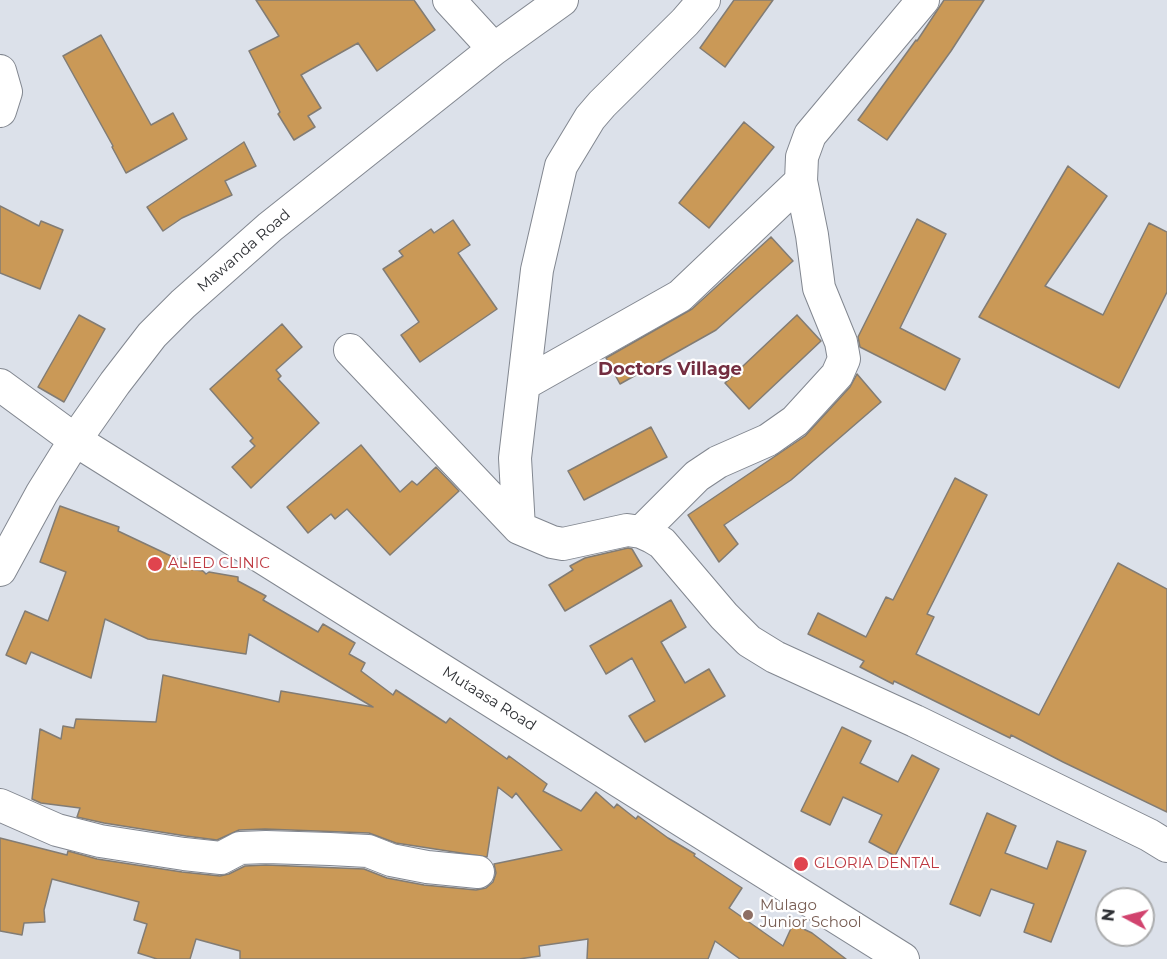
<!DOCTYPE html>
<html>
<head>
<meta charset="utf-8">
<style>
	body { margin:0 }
	#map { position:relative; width:1167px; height:959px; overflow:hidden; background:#dce1ea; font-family:Montserrat,sans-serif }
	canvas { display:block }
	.north { position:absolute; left:1095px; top:887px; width:60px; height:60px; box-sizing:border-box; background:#fff; border:2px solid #acadae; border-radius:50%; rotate:277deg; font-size:16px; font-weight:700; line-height:24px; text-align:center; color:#2f3135 }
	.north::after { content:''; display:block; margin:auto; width:21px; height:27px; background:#d1436e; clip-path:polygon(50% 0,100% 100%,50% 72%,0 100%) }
</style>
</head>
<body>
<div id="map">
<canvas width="1167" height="959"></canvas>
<div class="north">N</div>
</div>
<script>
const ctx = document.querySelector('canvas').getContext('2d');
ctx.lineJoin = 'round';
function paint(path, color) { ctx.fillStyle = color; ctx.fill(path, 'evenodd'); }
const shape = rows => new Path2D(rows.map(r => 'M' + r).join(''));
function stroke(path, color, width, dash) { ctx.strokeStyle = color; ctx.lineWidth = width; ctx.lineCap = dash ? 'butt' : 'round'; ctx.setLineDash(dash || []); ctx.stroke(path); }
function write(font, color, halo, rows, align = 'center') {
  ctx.font = font + ' Montserrat,sans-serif'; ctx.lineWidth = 4.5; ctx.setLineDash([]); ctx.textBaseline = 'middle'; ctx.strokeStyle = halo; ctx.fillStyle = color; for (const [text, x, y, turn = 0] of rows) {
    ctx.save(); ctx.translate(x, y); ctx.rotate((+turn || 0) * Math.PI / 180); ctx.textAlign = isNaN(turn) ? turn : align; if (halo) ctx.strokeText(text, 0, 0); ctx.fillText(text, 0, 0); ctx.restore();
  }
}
const building = shape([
	[256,0,414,0,435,30,377,71,358,43,301,75,321,108,308,116,315,127,294,140,278,114,280,112,249,51,279,36,256,0],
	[734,0,773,0,725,67,700,48,734,0],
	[944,0,984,0,951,51,887,140,858,120,916,40,917,41,944,0],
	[101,35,151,125,173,113,187,139,126,173,112,147,113,146,63,56,101,35],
	[744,122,774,147,709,228,679,203,744,122],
	[244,142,256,166,225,181,232,195,182,218,163,231,147,207,244,142],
	[1068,166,1107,196,1045,286,1103,315,1149,223,1167,232,1167,292,1119,388,979,317,1068,166],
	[0,206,39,226,41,221,63,230,40,289,0,273,0,206],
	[917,219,946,234,900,328,960,359,945,390,860,347,858,337,917,219],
	[453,220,470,245,458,253,497,309,420,362,401,335,419,322,383,269,403,256,399,251,431,229,434,233,453,220],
	[771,237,793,261,716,330,620,384,606,358,692,309,771,237],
	[79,315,105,329,64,402,38,387,79,315],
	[797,315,821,341,749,409,725,383,797,315],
	[282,324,302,347,276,370,281,376,278,379,319,423,251,488,232,467,255,446,250,441,253,438,210,389,282,324],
	[857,374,881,402,791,480,724,525,738,544,719,562,688,515,805,436,850,387,857,374],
	[651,427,667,457,584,500,568,471,651,427],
	[361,445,400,492,412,481,417,485,436,467,459,491,390,555,347,509,335,519,331,514,308,533,287,507,361,445],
	[955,478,987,495,927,614,934,617,916,654,1039,715,1118,563,1167,589,1167,812,1063,762,1011,735,1010,738,894,681,893,684,860,667,864,661,808,634,818,613,866,637,886,597,893,600,955,478],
	[60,506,119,527,118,531,190,565,189,569,203,571,206,574,209,572,238,577,238,581,266,596,263,600,318,632,323,624,355,643,349,654,365,663,361,671,393,695,396,690,446,723,450,718,507,759,509,756,547,784,543,791,581,811,596,792,614,808,617,804,636,819,638,816,668,838,695,854,694,856,742,888,729,908,783,946,793,924,812,933,846,959,740,959,715,941,708,959,587,959,588,939,539,946,540,956,519,959,240,959,240,951,196,939,190,959,157,959,138,953,147,924,134,920,139,902,52,879,44,910,45,922,24,923,22,935,0,931,0,838,67,855,68,851,97,859,182,872,220,876,229,874,245,866,266,865,364,869,387,878,424,885,476,890,486,888,493,882,496,873,494,864,562,850,516,793,512,798,498,787,487,857,396,843,369,833,265,829,239,830,217,840,186,836,104,823,77,817,80,808,41,803,32,799,40,729,61,739,63,726,74,728,76,719,156,722,163,675,279,702,281,691,373,707,249,634,246,654,148,639,105,619,91,678,31,652,26,664,6,655,25,611,48,621,66,572,40,562,60,506],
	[628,548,632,549,642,566,565,611,549,585,573,570,570,566,585,558,628,548],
	[671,600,686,627,661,642,685,683,709,669,725,696,645,742,629,716,655,701,632,658,606,674,590,646,671,600],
	[842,727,871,741,860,763,898,782,912,755,939,769,895,856,869,842,882,815,843,797,830,825,801,811,842,727],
	[987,813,1016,826,1005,853,1047,869,1057,841,1086,851,1051,942,1024,932,1034,904,991,889,980,916,950,904,987,813]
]);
const minor = shape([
	[449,0,494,49],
	[0,71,6,92,0,111],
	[350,350,519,528,552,542,563,544,627,530,641,532,652,537,662,543,724,616,749,641,775,657,915,721,1149,835,1167,846],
	[524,384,680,296,801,181],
	[0,385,75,440,903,959],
	[519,528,515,458,537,270,561,166,590,118,602,104,685,22,704,0],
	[641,532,697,476,718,462,768,440,795,421,837,375,844,359,841,342,819,288,812,235,801,181,802,157,810,135,923,0],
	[0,570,42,493,75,440,115,383,152,335,183,304,270,227,494,49,562,0],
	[0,805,57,830,100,841,184,854,221,858,240,848,266,847,330,849,368,851,391,860,427,867,478,872]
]);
const markers = [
	[155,564,8,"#e0444e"],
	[801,864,8,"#e0444e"],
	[748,915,6,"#8d6e63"]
];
const streetNames = [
	["Mawanda Road",244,251,-41],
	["Mutaasa Road",489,699,32]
];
const healthNames = [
	["ALIED CLINIC",168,564],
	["GLORIA DENTAL",814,864]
];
const educationNames = [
	["Mulago",760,906],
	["Junior School",760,923]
];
const quarterNames = [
	["Doctors Village",670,370]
];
paint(building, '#ca9957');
stroke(building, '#827c74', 1.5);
stroke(minor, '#828790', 34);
stroke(minor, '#fff', 32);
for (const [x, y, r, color] of markers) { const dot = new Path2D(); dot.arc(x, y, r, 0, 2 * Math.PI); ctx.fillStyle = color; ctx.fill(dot); stroke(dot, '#fff', 2); }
write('15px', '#2f3135', '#fff', streetNames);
write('15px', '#be3a42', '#fff', healthNames, 'left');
write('15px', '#785e54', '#fff', educationNames, 'left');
write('bold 18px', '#732d40', '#fff', quarterNames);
</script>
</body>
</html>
